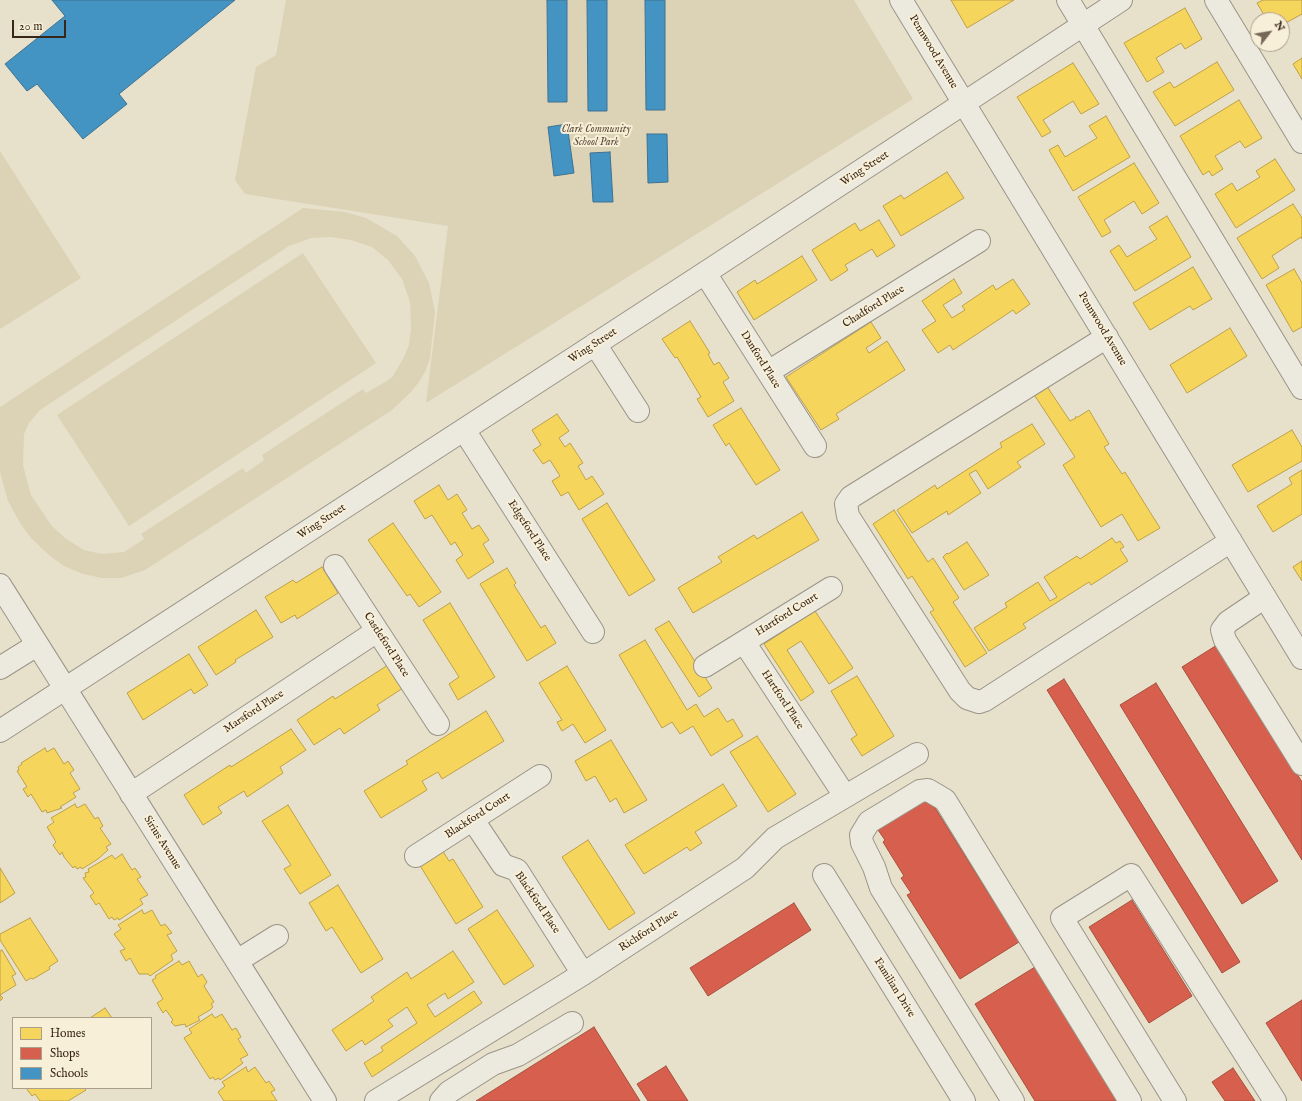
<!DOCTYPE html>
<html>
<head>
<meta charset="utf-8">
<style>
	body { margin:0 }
	#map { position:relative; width:1302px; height:1101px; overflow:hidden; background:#e7e1cc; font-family:"IM FELL English",serif }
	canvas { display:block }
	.legend { position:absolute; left:12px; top:1017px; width:140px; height:72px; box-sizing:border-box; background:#f7efd7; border:1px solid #ab9f8b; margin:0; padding:5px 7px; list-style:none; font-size:12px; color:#392619 }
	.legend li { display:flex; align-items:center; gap:8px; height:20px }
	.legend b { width:20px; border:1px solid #ab9f8b }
	.north { position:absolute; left:1250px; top:12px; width:40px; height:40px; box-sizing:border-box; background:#f7efd7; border:1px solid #ab9f8b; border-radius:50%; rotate:59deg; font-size:11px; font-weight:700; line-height:16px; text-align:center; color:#392619 }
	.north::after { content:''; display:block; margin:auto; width:14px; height:18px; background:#766758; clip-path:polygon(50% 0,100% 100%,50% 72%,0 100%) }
	.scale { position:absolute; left:12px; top:20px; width:54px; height:18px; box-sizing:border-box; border:2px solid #392619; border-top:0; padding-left:5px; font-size:12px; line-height:14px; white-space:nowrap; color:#392619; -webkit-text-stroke:3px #f7efd7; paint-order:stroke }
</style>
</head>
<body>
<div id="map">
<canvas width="1302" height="1101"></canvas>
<ul class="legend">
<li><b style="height:11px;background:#f6d55c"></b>Homes</li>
<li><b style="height:11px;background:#d6604d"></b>Shops</li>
<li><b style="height:11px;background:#4393c3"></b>Schools</li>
</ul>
<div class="north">N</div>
<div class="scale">20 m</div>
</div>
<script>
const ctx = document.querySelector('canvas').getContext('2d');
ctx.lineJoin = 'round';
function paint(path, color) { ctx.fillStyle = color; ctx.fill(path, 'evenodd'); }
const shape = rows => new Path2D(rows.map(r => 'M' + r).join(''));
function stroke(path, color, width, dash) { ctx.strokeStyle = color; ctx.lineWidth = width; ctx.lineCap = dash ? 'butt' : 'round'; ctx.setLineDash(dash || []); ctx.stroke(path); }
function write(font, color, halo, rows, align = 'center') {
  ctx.font = font + ' "IM FELL English",serif'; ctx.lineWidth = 4; ctx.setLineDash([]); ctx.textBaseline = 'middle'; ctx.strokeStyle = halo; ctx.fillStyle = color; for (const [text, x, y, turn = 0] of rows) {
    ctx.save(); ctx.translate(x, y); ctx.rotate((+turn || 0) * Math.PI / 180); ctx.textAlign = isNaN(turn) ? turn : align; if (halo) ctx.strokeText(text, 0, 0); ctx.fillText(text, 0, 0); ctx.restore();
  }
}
const green = shape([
	[286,0,854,0,913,99,426,403,448,226,245,194,235,180,256,67,276,55],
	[0,151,81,278,0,329],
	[303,208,345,212,366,218,397,236,415,256,429,283,435,312,430,358,425,372,419,382,410,393,392,410,145,570,121,578,102,578,83,574,64,566,49,555,31,538,20,523,8,501,0,472,0,407],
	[331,237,351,240,372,247,388,260,402,279,410,302,411,329,409,345,404,357,393,376,387,381,366,393,363,389,262,455,264,460,246,473,243,468,141,534,144,539,124,552,102,554,84,550,66,539,51,525,31,495,23,465,24,434,29,423,40,410,289,246,311,238],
	[303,253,376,363,129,526,57,415]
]);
const homes = shape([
	[951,0,1014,0,967,28,951,0],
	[1263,0,1302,0,1302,14,1282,25,1282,20,1267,20,1257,3,1263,0],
	[1185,8,1202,39,1185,49,1181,43,1156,58,1164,72,1147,82,1124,43,1185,8],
	[1302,58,1302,79,1293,64,1302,58],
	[1217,62,1234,90,1175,126,1153,92,1170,82,1174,88,1217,62],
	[1073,63,1099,104,1081,114,1073,101,1043,120,1051,132,1042,137,1017,97,1073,63],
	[1239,100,1262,138,1245,148,1240,141,1215,156,1223,169,1212,176,1209,171,1203,175,1180,136,1239,100],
	[1106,116,1130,157,1073,191,1049,150,1058,145,1065,157,1097,138,1089,126,1106,116],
	[1275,159,1295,190,1236,228,1215,194,1232,183,1237,191,1260,177,1256,171,1275,159],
	[1134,163,1159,203,1142,214,1134,201,1104,220,1111,232,1102,237,1078,197,1134,163],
	[947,172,964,198,901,236,883,206,901,195,904,199,947,172],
	[1293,204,1302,218,1302,239,1301,237,1272,256,1279,268,1262,279,1237,238,1293,204],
	[1167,216,1191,257,1135,291,1110,251,1119,245,1127,257,1157,239,1149,227,1167,216],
	[879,220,895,246,877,257,872,249,845,265,848,270,831,281,812,250,855,223,860,231,879,220],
	[802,256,817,280,754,320,737,292,755,280,757,284,802,256],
	[1193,267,1212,299,1193,310,1190,306,1150,330,1133,303,1193,267],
	[1294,269,1302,283,1302,327,1293,332,1266,285,1294,269],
	[954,279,962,293,943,305,952,318,965,310,962,306,993,285,996,290,1013,279,1030,304,1016,314,1013,310,953,350,950,345,938,353,922,330,936,321,922,301,954,279],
	[690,321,710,353,708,354,714,365,719,362,729,378,723,382,734,401,708,417,697,399,701,397,677,357,675,358,662,339,690,321],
	[871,322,881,338,866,348,869,353,887,341,905,370,836,414,839,419,821,430,786,377,871,322],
	[1230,328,1247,356,1187,393,1170,365,1230,328],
	[1046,385,1070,421,1076,418,1075,417,1078,417,1089,410,1109,444,1104,447,1122,474,1125,472,1160,528,1138,541,1122,514,1101,527,1063,465,1075,457,1033,393,1046,385],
	[741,408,780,470,756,485,729,443,726,446,713,425,741,408],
	[557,414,569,431,559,438,565,447,570,443,583,463,578,466,586,480,592,476,604,494,579,510,568,492,561,496,552,481,560,476,550,460,543,464,533,450,541,445,532,430,557,414],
	[1032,424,1045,444,1017,462,1021,467,988,489,976,470,969,474,981,493,948,515,947,511,912,533,897,510,935,485,937,489,1002,447,1000,443,1032,424],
	[1292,430,1302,447,1302,461,1248,492,1232,465,1292,430],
	[1302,470,1302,514,1273,532,1257,506,1292,484,1289,478,1302,470],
	[439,485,448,500,457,494,467,510,462,513,472,529,479,525,489,540,483,544,494,562,468,579,456,560,463,555,455,542,451,545,432,515,425,519,414,501,439,485],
	[607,503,655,580,629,596,582,519,607,503],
	[894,510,928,562,933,558,959,598,953,602,987,653,965,667,930,612,934,610,912,576,908,579,873,524,894,510],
	[802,512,819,540,693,613,678,588,722,562,718,557,754,535,757,539,802,512],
	[393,523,441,592,419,607,410,594,407,596,368,540,393,523],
	[1112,538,1116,543,1120,541,1124,547,1120,549,1128,561,1091,585,1089,582,1023,624,1026,628,989,651,974,628,1007,607,1005,603,1038,582,1050,601,1057,597,1044,577,1077,556,1080,559,1112,538],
	[967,542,989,575,964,590,943,557,947,553,948,554,967,542],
	[1302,561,1302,581,1293,567,1302,561],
	[322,567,338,593,297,619,295,615,281,623,265,597,293,580,296,583,322,567],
	[507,568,516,583,514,585,541,628,545,625,556,643,527,661,480,584,507,568],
	[450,603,495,677,458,700,449,684,459,677,423,620,450,603],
	[811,605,853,668,829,684,801,641,787,650,814,692,801,701,764,644,787,629,783,623,811,605],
	[256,610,273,637,235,660,236,662,216,675,198,647,256,610],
	[669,621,712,688,699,697,655,629,669,621],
	[645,640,687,710,696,704,704,717,718,708,727,722,733,719,743,736,711,756,693,726,680,734,672,722,662,728,619,655,645,640],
	[189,654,208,685,194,694,191,689,143,720,127,693,189,654],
	[388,665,403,688,377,705,380,710,344,734,340,728,314,745,297,720,333,696,335,699,388,665],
	[567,666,606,730,585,743,573,724,562,731,557,722,562,720,539,683,567,666],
	[857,676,894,736,862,756,851,739,857,735,831,691,857,676],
	[486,711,504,741,442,779,438,772,422,781,427,790,381,818,364,791,408,764,406,761,486,711],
	[291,729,306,750,280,767,283,773,247,797,244,791,218,807,222,813,203,825,184,795,230,765,231,767,291,729],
	[757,736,796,794,768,812,730,752,757,736],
	[611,740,647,800,624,813,616,798,610,802,595,776,586,781,575,761,611,740],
	[45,748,47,752,54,748,64,764,68,761,74,770,70,773,80,789,73,793,76,797,60,807,62,808,47,813,46,810,42,812,31,794,28,797,23,789,27,787,17,771,19,770,18,767,22,764,21,763,45,748],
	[723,784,737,806,695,832,702,843,690,851,687,847,644,874,625,845,723,784],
	[75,804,77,808,85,804,95,819,98,817,103,826,100,828,111,844,106,847,108,850,98,859,82,869,81,867,77,869,75,866,73,868,64,857,62,852,60,855,53,845,56,842,47,827,54,822,51,818,75,804],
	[288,805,331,875,300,894,284,869,291,865,262,821,288,805],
	[588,840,635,913,609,930,562,857,588,840],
	[439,845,449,861,453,859,483,907,456,924,416,859,439,845],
	[122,854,132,870,135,868,141,877,137,879,148,895,140,899,143,904,119,920,118,918,114,920,112,917,109,919,99,903,96,905,90,896,94,893,83,878,86,877,85,873,89,872,88,869,112,855,115,859,122,854],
	[0,868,15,893,0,903,0,868],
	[338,885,383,959,361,973,332,927,326,931,309,903,338,885],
	[142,910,144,914,152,910,161,926,165,924,172,933,167,935,177,951,171,955,173,960,150,976,148,974,139,974,130,958,126,961,120,951,125,949,114,934,121,929,118,925,142,910],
	[497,910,534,966,504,985,468,929,497,910],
	[30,918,58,961,49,967,50,969,33,979,31,978,26,981,0,940,0,934,30,918],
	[2,950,16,974,12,976,16,985,0,995,3,998,0,1001,0,951,2,950],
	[453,951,474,982,448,999,445,993,427,1005,435,1017,474,991,482,1003,372,1077,364,1063,383,1051,381,1047,417,1023,407,1007,388,1020,393,1026,365,1045,362,1040,346,1051,332,1030,374,1001,371,997,407,972,411,979,453,951],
	[179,961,182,965,189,961,198,977,202,974,207,982,204,986,214,1002,211,1004,213,1007,210,1010,198,1017,200,1020,186,1027,185,1024,175,1026,171,1022,173,1020,166,1010,163,1013,157,1003,163,999,152,980,156,978,155,976,179,961],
	[105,1008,112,1018,90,1018,105,1008],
	[212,1014,215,1018,222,1014,232,1030,236,1028,241,1037,238,1039,248,1055,240,1059,243,1063,220,1080,219,1078,215,1080,213,1077,210,1079,184,1038,192,1033,189,1029,212,1014],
	[246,1067,248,1072,255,1067,266,1083,269,1081,275,1090,271,1092,277,1101,224,1101,218,1092,225,1086,222,1082,246,1067],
	[26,1088,84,1088,86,1090,68,1101,40,1101,35,1094,32,1096,26,1088]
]);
const shops = shape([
	[1217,645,1302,782,1302,860,1182,667,1217,645],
	[1064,679,1240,962,1222,973,1047,690,1064,679],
	[1156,683,1278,881,1242,904,1120,705,1156,683],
	[924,801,932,803,1019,942,960,979,907,895,911,893,901,878,904,876,883,842,885,840,878,830,924,801],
	[1132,900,1192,996,1149,1023,1089,927,1132,900],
	[794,903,811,930,708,996,690,968,794,903],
	[1035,967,1119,1101,1035,1101,975,1004,1035,967],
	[1302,1000,1302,1081,1266,1023,1302,1000],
	[594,1027,640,1101,476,1101,594,1027],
	[666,1066,688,1101,648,1101,637,1084,666,1066],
	[1233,1068,1255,1101,1225,1101,1212,1082,1233,1068]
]);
const schools = shape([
	[52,0,235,0,119,94,127,104,83,139,37,84,27,91,5,64,65,16,52,0],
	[547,0,567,0,567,102,548,102,547,0],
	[587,0,607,0,607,111,588,111,587,0],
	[645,0,665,0,665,110,646,110,645,0],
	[567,124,574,173,554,176,548,127,567,124],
	[647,134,667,134,668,182,648,183,647,134],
	[610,152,613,202,593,202,590,153,610,152]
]);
const minor = shape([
	[901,0,1302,658],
	[1068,0,1302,388],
	[1216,0,1302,142],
	[705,273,815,446],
	[1107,337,851,497,846,504,848,516,960,691,967,698,979,702,985,700,1231,541],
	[595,344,638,411],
	[768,372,979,241],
	[464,430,593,632],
	[335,566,438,724],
	[0,585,325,1101],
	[1265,597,1228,622,1222,630,1225,640,1302,764],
	[744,642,845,796],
	[705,666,831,588],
	[0,668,37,645],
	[0,731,705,273,1121,0],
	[131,794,377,631],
	[473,820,503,865,517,870,583,974],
	[416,856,540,776],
	[824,875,964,1101],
	[237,961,277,936],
	[376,1101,583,974,745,868,775,838,917,754],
	[441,1101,449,1092,493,1064,518,1055,572,1023],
	[1013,1101,881,888,874,867,862,843,861,835,869,822,920,791,928,790,945,800,1130,1101],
	[1175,1101,1062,918,1131,875,1275,1101]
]);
const streetNames = [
	["Pennwood Avenue",933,52,59],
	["Wing Street",865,169,-33],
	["Chadford Place",874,307,-32],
	["Pennwood Avenue",1102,329,59],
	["Wing Street",593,346,-33],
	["Danford Place",760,360,58],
	["Wing Street",322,522,-33],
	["Edgeford Place",529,531,57],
	["Hartford Court",787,615,-32],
	["Castleford Place",386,645,57],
	["Hartford Place",782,700,57],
	["Marsford Place",254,712,-33],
	["Blackford Court",478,816,-33],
	["Sirius Avenue",162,843,58],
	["Blackford Place",537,903,56],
	["Richford Place",649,931,-33],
	["Familian Drive",894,988,58]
];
const parkNames = [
	["Clark Community",596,130],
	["School Park",596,143]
];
paint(green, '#dcd2b6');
paint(homes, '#f6d55c');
stroke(homes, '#bda048', 1);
paint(shops, '#d6604d');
stroke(shops, '#a74f3d', 1);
paint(schools, '#4393c3');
stroke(schools, '#407290', 1);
stroke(minor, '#9a9487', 24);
stroke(minor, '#ece9de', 22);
write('11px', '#392619', '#f7efd7', streetNames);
write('italic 11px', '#604e3c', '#f7efd7', parkNames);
</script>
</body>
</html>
